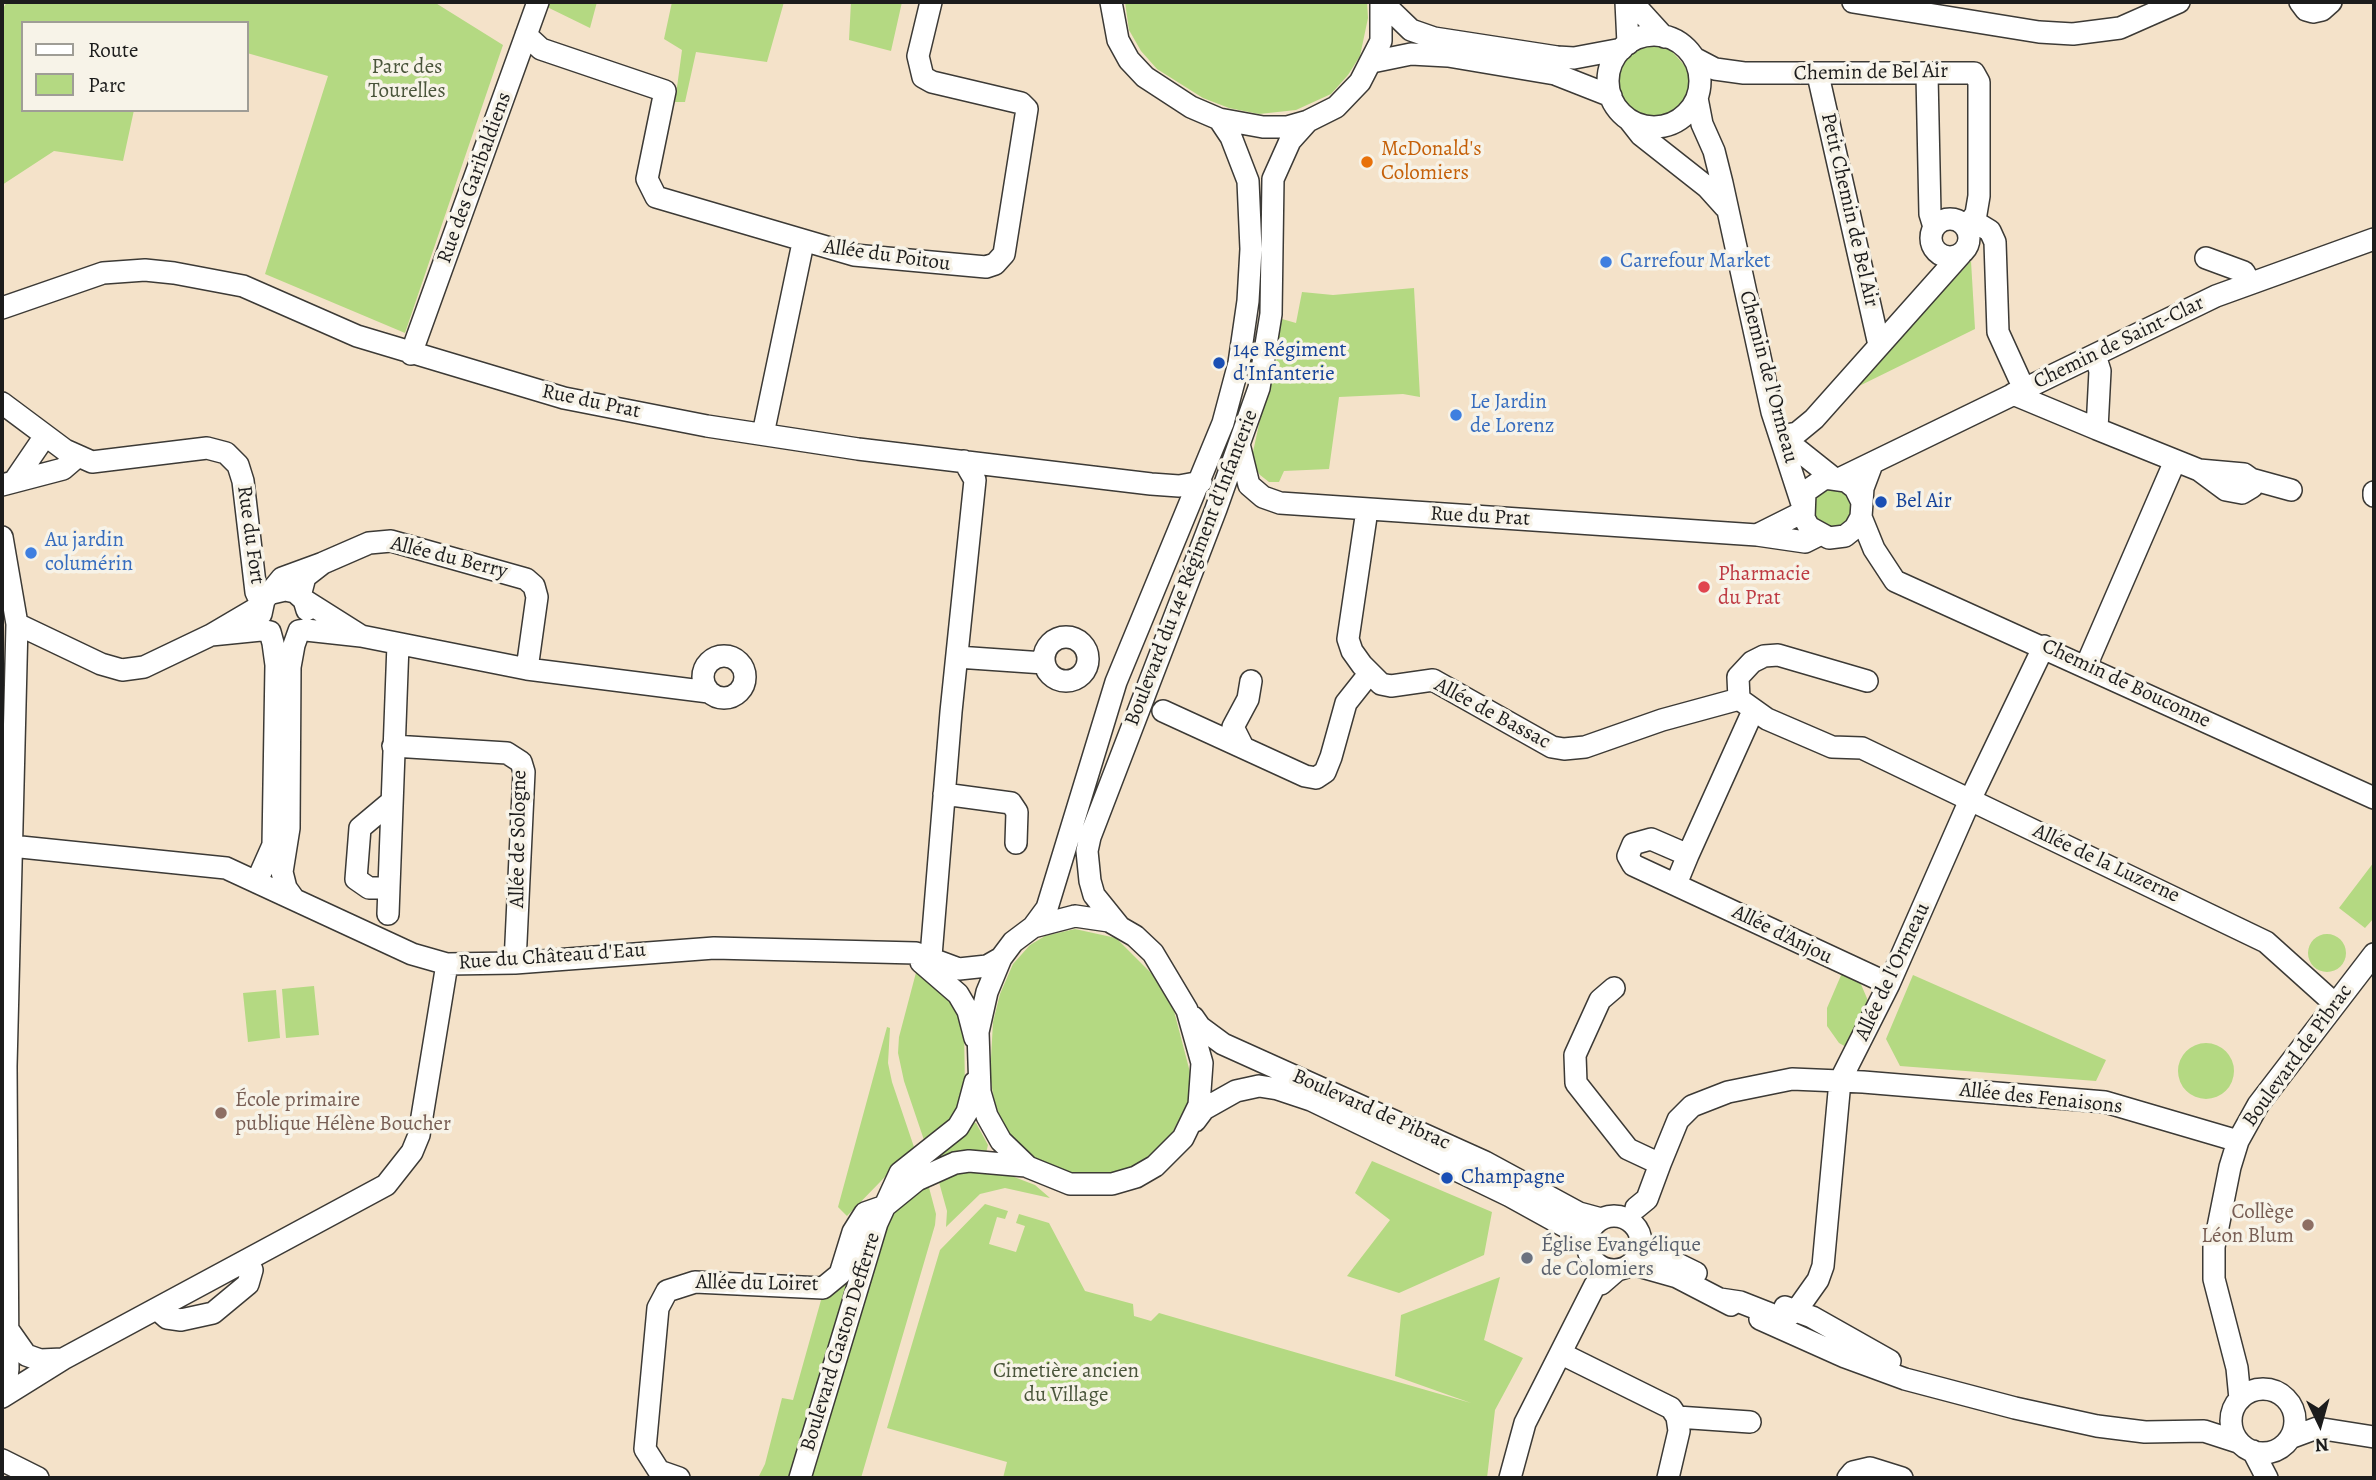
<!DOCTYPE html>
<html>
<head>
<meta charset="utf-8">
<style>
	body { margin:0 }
	#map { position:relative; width:2376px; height:1480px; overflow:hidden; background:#f4e2c9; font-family:Alegreya,serif }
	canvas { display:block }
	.frame { position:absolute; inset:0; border:4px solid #1c1c1c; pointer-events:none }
	.legend { position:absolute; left:21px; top:21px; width:228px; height:91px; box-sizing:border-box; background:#f7f3e8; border:2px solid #9f9d96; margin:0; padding:9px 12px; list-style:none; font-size:21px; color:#1c1c1c }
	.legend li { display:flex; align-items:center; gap:14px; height:35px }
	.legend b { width:35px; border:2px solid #9f9d96 }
	.north { position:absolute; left:2285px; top:1389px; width:70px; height:70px; -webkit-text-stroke:5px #f7f3e8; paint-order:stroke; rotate:175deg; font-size:19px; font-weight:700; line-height:28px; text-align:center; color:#1c1c1c }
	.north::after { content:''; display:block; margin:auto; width:24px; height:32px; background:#1c1c1c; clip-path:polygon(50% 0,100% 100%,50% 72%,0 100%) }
</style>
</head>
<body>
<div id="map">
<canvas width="2376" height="1480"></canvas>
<div class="frame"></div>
<ul class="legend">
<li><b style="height:9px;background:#fff"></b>Route</li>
<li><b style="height:19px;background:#b4d982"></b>Parc</li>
</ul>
<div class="north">N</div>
</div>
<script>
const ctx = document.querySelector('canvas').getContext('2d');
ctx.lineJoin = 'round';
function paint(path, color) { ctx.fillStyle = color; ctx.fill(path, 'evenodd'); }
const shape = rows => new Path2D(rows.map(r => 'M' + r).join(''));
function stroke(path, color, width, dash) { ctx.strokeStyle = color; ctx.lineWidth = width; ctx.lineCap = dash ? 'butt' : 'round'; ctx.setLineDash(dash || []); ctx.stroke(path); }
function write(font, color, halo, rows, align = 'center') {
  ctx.font = font + ' Alegreya,serif'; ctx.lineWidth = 7; ctx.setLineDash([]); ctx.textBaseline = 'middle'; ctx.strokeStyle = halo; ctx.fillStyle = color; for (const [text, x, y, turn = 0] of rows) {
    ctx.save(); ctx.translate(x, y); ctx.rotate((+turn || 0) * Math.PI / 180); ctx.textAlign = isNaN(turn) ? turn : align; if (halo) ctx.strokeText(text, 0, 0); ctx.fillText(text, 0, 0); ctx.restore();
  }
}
const green = shape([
	[7,2,434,2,503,45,405,333,265,274,328,76,247,53,247,23,23,23,23,110,134,110,123,161,54,151,2,185,2,10],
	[546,2,597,2,590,28,545,6],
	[672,2,784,2,767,62,696,52,685,102,675,102,682,50,664,39],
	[851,2,902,2,891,51,849,40],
	[1125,2,1367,2,1368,18,1360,56,1348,75,1331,94,1296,110,1259,114,1229,108,1203,98,1157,69,1141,51,1129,30],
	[1647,44,1669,48,1685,66,1690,78,1686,101,1668,117,1657,120,1645,119,1625,105,1617,83,1622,63,1627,54,1636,47],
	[1971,261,1975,329,1853,389],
	[1414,288,1420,397,1403,394,1339,397,1329,469,1284,471,1279,482,1269,482,1260,475,1251,461,1282,319,1296,323,1302,292,1333,295],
	[1823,487,1842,487,1854,502,1851,521,1835,531,1817,526,1810,500],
	[2374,862,2374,918,2365,928,2339,908],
	[1075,929,1116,938,1152,974,1174,1011,1191,1076,1190,1098,1168,1141,1134,1167,1108,1176,1075,1175,1031,1157,1009,1136,1003,1125,994,1100,990,1076,993,1022,1000,994,1013,964,1030,945,1045,936],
	'2308 953a19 19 0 1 1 38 0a19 19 0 1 1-38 0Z',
	[918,965,949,991,964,1030,965,1088,955,1117,925,1143,904,1081,898,1053,899,1037],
	[1842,973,1860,982,1869,1003,1848,1048,1839,1043,1827,1026,1827,1008],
	[1913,975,2106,1060,2096,1081,1900,1066,1886,1039],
	[314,986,319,1035,286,1038,282,989],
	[276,990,280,1038,248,1042,243,993],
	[887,1027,890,1028,888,1063,892,1082,914,1147,847,1216,838,1207],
	'2178 1071a28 28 0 1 1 56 0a28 28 0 1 1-56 0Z',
	[971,1122,976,1123,988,1145,986,1153,936,1159],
	[1372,1161,1492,1212,1484,1255,1399,1293,1347,1276,1390,1220,1355,1193],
	[953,1170,996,1170,1035,1185,1050,1198,1005,1188,980,1194,946,1227,947,1211,937,1175],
	[927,1180,936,1214,935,1225,861,1478,810,1478,883,1235,899,1204],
	[985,1204,1008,1211,1005,1219,997,1217,989,1244,1016,1252,1025,1226,1016,1223,1019,1214,1049,1223,1085,1291,1133,1304,1134,1316,1151,1321,1159,1313,1471,1403,1395,1376,1401,1315,1500,1277,1484,1340,1523,1358,1495,1410,1487,1478,1003,1478,1007,1462,887,1428,940,1250],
	[844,1278,849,1279,791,1478,758,1478,765,1464,782,1398,793,1400,823,1293]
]);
const minor = shape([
	[1111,2,1118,40,1129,60,1145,77,1191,107,1219,119,1263,127,1287,127,1308,121,1336,107,1360,82,1381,41,1381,2],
	[1382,2,1411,30,1434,38,1557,57,1574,58,1622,49],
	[1626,2,1628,44],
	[1632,2,1664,37],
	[1853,2,2039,32,2073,34,2120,28,2179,2],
	[2300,2,2306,10,2313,12,2322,10,2331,2],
	[526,35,541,49,665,91,647,179,656,197,854,255,986,267,995,264,1004,254,1027,109,1021,103,932,82,923,77,918,56,931,2],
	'1608 81a46 46 0 1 1 92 0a46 46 0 1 1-92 0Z',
	[1694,58,1715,69,1744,73,1974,73,1979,82,1979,196,1976,214,1966,227],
	[1372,62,1411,54,1448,56,1555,74,1611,96],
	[1818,75,1879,345],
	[1927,75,1930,214,1934,227],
	[1697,98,1702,124,1714,151,1722,183,1772,412,1802,504],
	[1630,121,1641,135,1707,187,1725,207],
	'1931 238a19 19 0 1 1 38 0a19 19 0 1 1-38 0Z',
	[1972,220,1990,231,1995,242,1998,332,2024,389],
	[2206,258,2244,272,2250,283],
	[2,308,103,273,145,270,174,273,243,286,357,336,564,398,707,426,858,449,1151,484,1179,486,1201,482],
	[411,354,538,2],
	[2013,394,2097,429,2100,371,2095,355],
	[2,403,65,450,92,462,207,448,226,453,238,465,243,481,256,592,262,605,211,635,261,630,270,632,273,643,276,665,273,845,257,881],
	[2097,429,2199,470,2226,490,2242,493,2252,487,2251,479,2244,474,2199,470],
	[763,434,803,243],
	[1781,436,1797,433,1814,419,1961,254],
	[1783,438,1832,477],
	[1240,448,1249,485,1263,497,1280,503,1757,535,1805,542,1819,535],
	[1841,478,2216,296,2374,239],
	[2251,479,2291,490],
	[15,480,45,436],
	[2,485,63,469,77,457],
	[2374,492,2374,496],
	[1862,502,1855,488,1846,481,1825,478,1805,492,1804,518,1809,527,1829,538,1845,536,1855,528,1861,517,1863,488,1872,464],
	[1367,510,1348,639,1352,651,1362,665,1381,684,1391,686,1433,680,1552,747,1564,749,1585,747,1662,720,1739,699],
	[1861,517,1874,549,1895,581,2374,798],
	[1757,535,1803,512],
	[2,537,17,624,6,1066,8,1369,5,1393],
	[323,563,369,543,391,541,526,579,534,586,537,597,527,669],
	[272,593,285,590,295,592,304,600,307,610],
	[261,614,264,600,282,578,323,563,305,577,300,596],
	[17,624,101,664,122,670,144,667,211,635],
	[361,636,527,669,709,692],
	'1044 659a22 22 0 1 1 44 0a22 22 0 1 1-44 0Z',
	'703 677a21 21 0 1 1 42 0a21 21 0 1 1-42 0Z',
	[957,657,1044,663],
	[2086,666,2175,461],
	[1867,681,1778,655,1764,656,1752,662,1738,677,1739,699,1767,719,1832,747,1862,748,2266,942,2335,1004],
	[1163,711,1305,776,1316,778,1325,772,1331,757,1346,703,1369,674],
	[393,746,507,753,521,762,524,772,515,963],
	[1243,747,1233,727,1248,699,1251,681],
	[944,794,1011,803,1017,812,1016,843],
	[11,846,226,868,412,954,447,964,515,963,714,948,916,953,959,969,987,966,1001,958],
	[1688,855,1753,711],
	[1676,884,1688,855,1651,839,1633,844,1628,856,1633,865,1889,984],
	[388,888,369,888,356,879,360,828,391,802],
	[294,899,286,888,282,872,289,828,290,667,294,645,299,631,306,630,361,636,304,600],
	[388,914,398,644],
	[1075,916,1109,921,1135,936,1153,953,1187,1010,1202,1063,1199,1105,1183,1138,1155,1166,1136,1177,1112,1184,1070,1184,1028,1167,1001,1141,987,1116,980,1092,978,1032,987,992,1001,958,1013,942,1033,927,1075,916],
	[1119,926,1094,895,1090,881,1087,851,1090,837,1216,509,1259,388,1271,314,1273,179,1290,141,1308,121],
	[1033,927,1047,908,1116,682,1223,423,1239,363,1248,301,1251,249,1248,181,1231,137,1219,119],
	[931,956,951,712,975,480,964,461],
	[921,962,958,994,968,1011,975,1038],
	[1614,988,1600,1000,1575,1055,1576,1083,1628,1149,1660,1164,1678,1120,1692,1106,1728,1092,1792,1079,1863,1082,2105,1102,2238,1141],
	[1193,1017,1200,1027,1223,1044,1485,1162,1579,1213,1601,1219],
	[1195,1121,1204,1109,1236,1091,1259,1086,1278,1089,1311,1100,1510,1196,1577,1233,1586,1241],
	[1636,1208,1647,1199,1660,1164],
	'1587 1243a27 27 0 1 1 54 0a27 27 0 1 1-54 0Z',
	[1641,1246,1696,1273],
	[1631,1264,1677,1277,1731,1305],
	[1720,1299,1740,1302,1773,1315,1788,1316,1796,1311,1818,1280,1823,1266,1840,1081,1889,984,1970,800,2044,646],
	[1785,1307,1812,1317,1890,1361],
	[158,1310,167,1318,181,1320,213,1313,248,1284,252,1270,248,1261],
	[1760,1319,1845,1357,1905,1379,2015,1408,2097,1426,2145,1432,2204,1431,2238,1442],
	[7,1328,26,1355,40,1360,63,1359],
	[1562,1354,1671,1408,1677,1417,1679,1431,1668,1478],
	'2231 1421a32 32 0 1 1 64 0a32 32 0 1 1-64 0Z',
	[2,1397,63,1359,386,1185,412,1152,419,1135,447,964],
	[2240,1399,2237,1368,2214,1279,2214,1247,2230,1167,2238,1141,2258,1105,2374,954],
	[1677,1417,1750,1422],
	[2290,1438,2317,1428,2374,1437],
	[2253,1451,2267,1478],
	[2,1460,38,1478],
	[679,1478,659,1471,645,1449,658,1308,667,1291,695,1282,823,1288,840,1274,853,1232,865,1213,885,1206,917,1180,955,1163,969,1161,1026,1166],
	[800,1478,877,1223,900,1173,958,1127,967,1112,975,1082],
	[1510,1478,1525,1423,1595,1285,1601,1284,1616,1271],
	[1848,1478,1853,1472,1870,1468,1902,1478]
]);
const markers = [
	[1367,162,7,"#e8710a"],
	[1606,262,7,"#3f7fe0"],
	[1219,363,7,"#1a4fb4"],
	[1456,415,7,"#3f7fe0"],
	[1881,502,7,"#1a4fb4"],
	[31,553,7,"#3f7fe0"],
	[1704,587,7,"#e0444e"],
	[221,1113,7,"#8d6e63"],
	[1447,1178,7,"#1a4fb4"],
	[2308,1225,7,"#8d6e63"],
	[1527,1258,7,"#6b7280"]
];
const parkNames = [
	["Parc des",407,68],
	["Tourelles",407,92],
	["Cimetière ancien",1066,1372],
	["du Village",1066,1396]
];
const streetNames = [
	["Chemin de Bel Air",1871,73,-1],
	["Rue des Garibaldiens",475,178,-70],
	["Petit Chemin de Bel Air",1849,210,77],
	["Allée du Poitou",887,256,8],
	["Chemin de Saint-Clar",2119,343,-26],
	["Chemin de l'Ormeau",1768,377,75],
	["Rue du Prat",591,402,12],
	["Rue du Prat",1480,517,3],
	["Rue du Fort",250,535,82],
	["Allée du Berry",449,558,14],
	["Boulevard du 14e Régiment d'Infanterie",1192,568,-69],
	["Chemin de Bouconne",2126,684,25],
	["Allée de Bassac",1492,714,28],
	["Allée de Sologne",519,839,-89],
	["Allée de la Luzerne",2106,864,25],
	["Allée d'Anjou",1782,935,26],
	["Rue du Château d'Eau",552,957,-4],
	["Allée de l'Ormeau",1893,972,-65],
	["Boulevard de Pibrac",2298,1056,-54],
	["Allée des Fenaisons",2041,1099,6],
	["Boulevard de Pibrac",1371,1110,24],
	["Allée du Loiret",757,1284,1],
	["Boulevard Gaston Defferre",841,1342,-73]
];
const foodNames = [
	["McDonald's",1381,150],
	["Colomiers",1381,174]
];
const shopNames = [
	["Carrefour Market",1620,262],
	["Le Jardin",1470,403],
	["de Lorenz",1470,427],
	["Au jardin",45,541],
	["columérin",45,565]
];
const transitNames = [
	["14e Régiment",1233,351],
	["d'Infanterie",1233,375],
	["Bel Air",1895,502],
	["Champagne",1461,1178]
];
const healthNames = [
	["Pharmacie",1718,575],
	["du Prat",1718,599]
];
const educationNames = [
	["École primaire",235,1101],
	["publique Hélène Boucher",235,1125],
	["Collège",2294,1213,"right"],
	["Léon Blum",2294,1237,"right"]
];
const worshipNames = [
	["Église Evangélique",1541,1246],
	["de Colomiers",1541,1270]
];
paint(green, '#b4d982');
stroke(minor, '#3c3a36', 24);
stroke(minor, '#fff', 21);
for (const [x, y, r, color] of markers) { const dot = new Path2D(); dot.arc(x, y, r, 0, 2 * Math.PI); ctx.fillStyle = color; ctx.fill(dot); stroke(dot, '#f7f3e8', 2.5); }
write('21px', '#4a553b', '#f7f3e8', parkNames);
write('21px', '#1c1c1c', '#f7f3e8', streetNames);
write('21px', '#c56008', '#f7f3e8', foodNames, 'left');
write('21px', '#366cbe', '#f7f3e8', shopNames, 'left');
write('21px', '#164399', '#f7f3e8', transitNames, 'left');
write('21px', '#be3a42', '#f7f3e8', healthNames, 'left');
write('21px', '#785e54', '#f7f3e8', educationNames, 'left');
write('21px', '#5b616d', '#f7f3e8', worshipNames, 'left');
</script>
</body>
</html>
